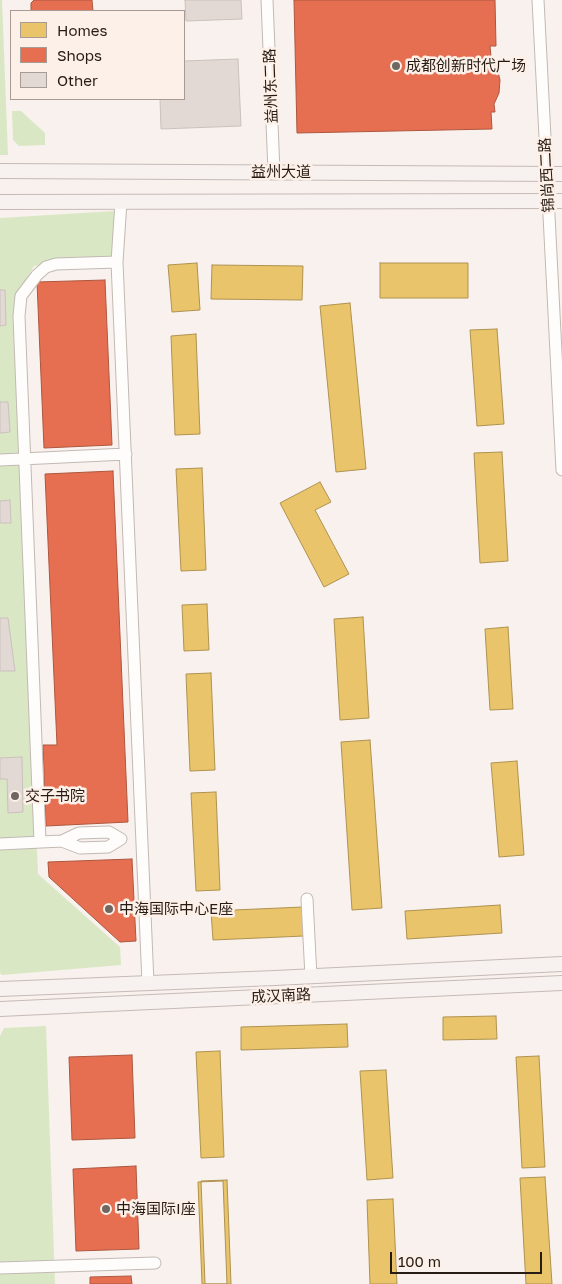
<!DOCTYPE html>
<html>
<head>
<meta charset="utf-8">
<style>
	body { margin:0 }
	#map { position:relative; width:562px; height:1284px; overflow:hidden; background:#f8f1ed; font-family:"Golos Text",sans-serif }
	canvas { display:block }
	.legend { position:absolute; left:10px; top:10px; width:175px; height:90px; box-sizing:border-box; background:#fdf0e8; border:1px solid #a79b93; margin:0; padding:6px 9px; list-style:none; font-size:15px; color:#271c14 }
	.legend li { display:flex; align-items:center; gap:10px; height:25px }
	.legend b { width:25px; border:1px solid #a79b93 }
	.scale { position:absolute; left:390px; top:1252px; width:152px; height:22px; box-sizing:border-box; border:2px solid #271c14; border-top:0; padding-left:6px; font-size:15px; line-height:18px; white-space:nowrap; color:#271c14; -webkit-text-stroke:4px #fdf0e8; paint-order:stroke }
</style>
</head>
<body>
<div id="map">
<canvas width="562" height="1284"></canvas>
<ul class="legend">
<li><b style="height:14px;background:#e9c46a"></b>Homes</li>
<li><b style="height:14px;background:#e76f51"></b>Shops</li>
<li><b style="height:14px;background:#e2d8d4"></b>Other</li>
</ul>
<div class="scale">100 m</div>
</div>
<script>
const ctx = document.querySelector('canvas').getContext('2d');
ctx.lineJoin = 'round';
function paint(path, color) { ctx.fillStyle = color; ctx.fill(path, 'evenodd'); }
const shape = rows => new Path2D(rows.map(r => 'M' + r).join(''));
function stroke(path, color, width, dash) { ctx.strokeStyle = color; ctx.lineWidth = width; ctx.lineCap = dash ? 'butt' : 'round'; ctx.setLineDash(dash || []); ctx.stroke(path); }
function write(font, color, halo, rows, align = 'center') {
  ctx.font = font + ' "Golos Text","Noto Sans SC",sans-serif'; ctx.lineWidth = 5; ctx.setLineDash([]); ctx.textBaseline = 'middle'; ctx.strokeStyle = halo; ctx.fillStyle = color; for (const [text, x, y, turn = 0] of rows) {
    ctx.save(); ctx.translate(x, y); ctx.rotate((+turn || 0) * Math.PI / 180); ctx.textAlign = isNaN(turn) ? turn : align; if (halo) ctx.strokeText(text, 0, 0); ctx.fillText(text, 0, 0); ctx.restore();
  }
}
const green = shape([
	[0,0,2,0,8,155,0,155],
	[12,111,21,111,45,133,45,145,19,146,13,140],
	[115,211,112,256,34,266,14,300,38,874,120,947,121,965,2,975,0,973,0,218],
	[46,1026,55,1284,0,1284,0,1036,4,1028]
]);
const homes = shape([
	[197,263,200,310,172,312,168,265,197,263],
	[380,263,468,263,468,298,380,298,380,263],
	[212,265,303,266,302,300,211,299,212,265],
	[350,303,366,469,336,472,320,306,350,303],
	[497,329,504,424,477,426,470,330,497,329],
	[196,334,200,434,175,435,171,336,196,334],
	[502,452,508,561,480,563,474,453,502,452],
	[202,468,206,570,181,571,176,469,202,468],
	[320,482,331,502,315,510,349,574,324,587,280,503,320,482],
	[207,604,209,650,184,651,182,605,207,604],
	[363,617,369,718,340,720,334,619,363,617],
	[508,627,513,709,490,710,485,629,508,627],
	[211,673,215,770,190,771,186,674,211,673],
	[370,740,382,908,352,910,341,742,370,740],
	[517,761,524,855,499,857,491,763,517,761],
	[216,792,220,890,196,891,191,793,216,792],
	[500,905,502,933,407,939,405,911,500,905],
	[303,907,304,936,213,940,211,911,303,907],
	[496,1016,497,1039,443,1040,443,1017,496,1016],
	[347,1024,348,1047,241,1050,241,1027,347,1024],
	[220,1051,224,1157,201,1158,196,1052,220,1051],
	[539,1056,545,1167,522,1168,516,1057,539,1056],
	[386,1070,393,1178,367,1180,360,1071,386,1070],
	[545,1177,552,1284,526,1284,520,1178,545,1177],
	[227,1180,231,1284,205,1284,201,1181,227,1180],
	[223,1181,227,1284,202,1284,198,1182,223,1181],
	[393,1199,397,1284,370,1284,367,1200,393,1199]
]);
const shops = shape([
	[34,0,92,0,93,11,31,11,31,3,34,0],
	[294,0,495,0,496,46,490,46,491,57,497,68,500,80,499,93,494,104,495,112,491,112,492,129,297,133,294,0],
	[105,280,112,445,44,448,37,282,105,280],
	[113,471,128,822,46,826,43,745,57,745,45,474,113,471],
	[132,859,136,941,120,942,49,877,48,862,132,859],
	[132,1055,135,1138,72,1140,69,1057,132,1055],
	[136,1166,139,1249,76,1251,73,1169,136,1166],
	[131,1276,132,1284,90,1284,90,1277,131,1276]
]);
const building = shape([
	[185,0,241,0,242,19,186,21,185,0],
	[238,59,241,126,161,129,160,99,184,99,184,61,238,59],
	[0,290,5,290,6,325,0,326,0,290],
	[0,402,8,402,10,432,0,433,0,402],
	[10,500,11,523,0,523,0,501,10,500],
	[0,618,8,618,15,671,0,671,0,618],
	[22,757,23,812,8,813,7,779,0,779,0,758,22,757]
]);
const minor = shape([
	[267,0,274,172],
	[538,0,562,470],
	[117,262,148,983],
	[0,460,126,454],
	[40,842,19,316,21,296,37,275,46,267,56,264,117,262,121,202],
	[0,844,62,841,80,848,108,847,121,839,109,832,79,833,62,841],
	[307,899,311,977],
	[0,1268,155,1263]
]);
const major = shape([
	[0,171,562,174],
	[0,202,562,201],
	[0,989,275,978,562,964],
	[0,1009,562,983]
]);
const markers = [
	[396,66,5,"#706760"],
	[15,796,5,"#706760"],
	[109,909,5,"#706760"],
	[106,1209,5,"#706760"]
];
const poiNames = [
	["成都创新时代广场",406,66],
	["交子书院",25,796],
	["中海国际中心E座",119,909],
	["中海国际I座",116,1209]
];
const streetNames = [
	["益州东二路",271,86,-92],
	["益州大道",281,172],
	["锦尚西二路",547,175,-93],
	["成汉南路",281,996,-3]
];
paint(green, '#dae7c5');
paint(homes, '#e9c46a');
stroke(homes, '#af9250', 1);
paint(shops, '#e76f51');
stroke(shops, '#ad563f', 1);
paint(building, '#e2d8d4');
stroke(building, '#cac1bc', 1);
stroke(minor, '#c2b9b3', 13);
stroke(major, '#c6bab6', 16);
stroke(minor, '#fefdfc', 11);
stroke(major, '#f7f2f0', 14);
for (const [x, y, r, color] of markers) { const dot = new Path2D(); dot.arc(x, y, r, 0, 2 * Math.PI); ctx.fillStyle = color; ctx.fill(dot); stroke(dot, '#fdf0e8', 2); }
write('15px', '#271c14', '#fdf0e8', poiNames, 'left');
write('15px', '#271c14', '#fdf0e8', streetNames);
</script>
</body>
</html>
